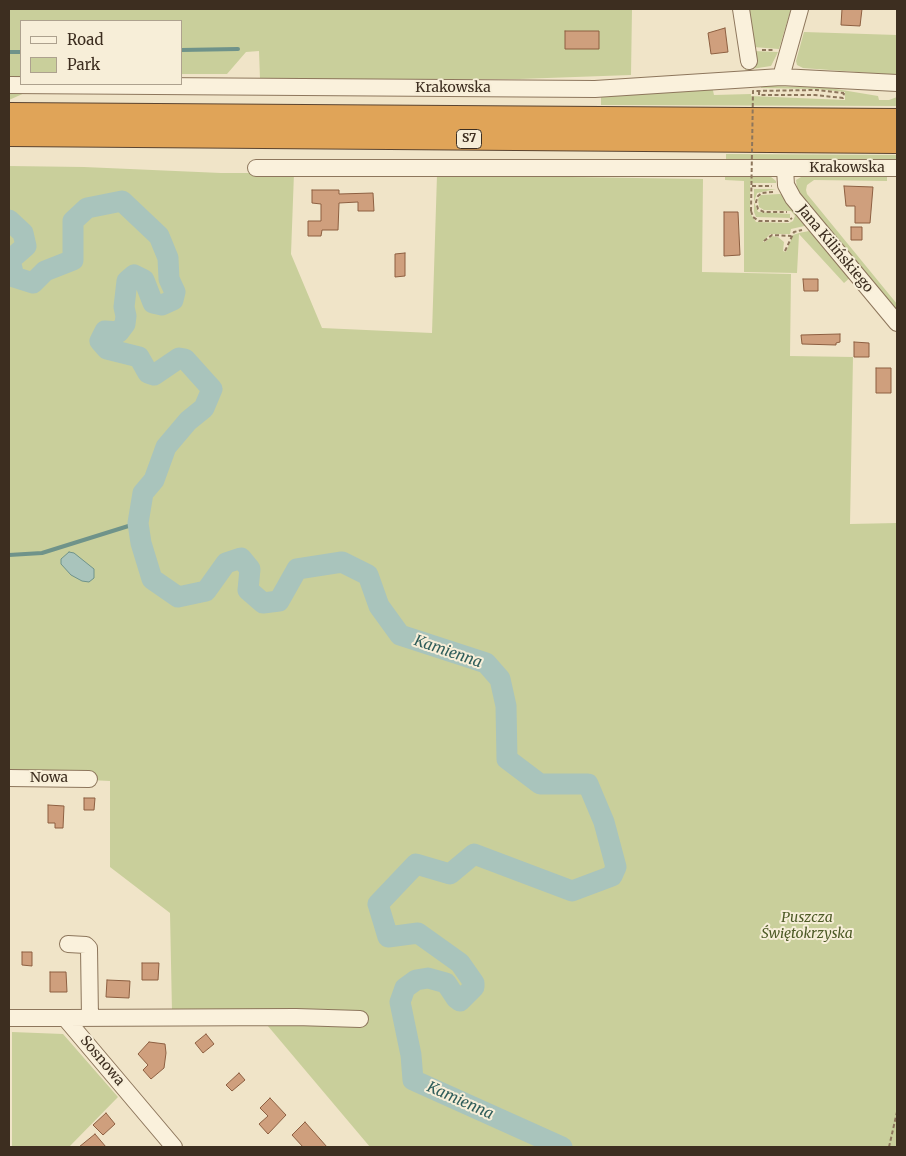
<!DOCTYPE html>
<html>
<head>
<meta charset="utf-8">
<style>
	body { margin:0 }
	#map { position:relative; width:906px; height:1156px; overflow:hidden; background:#f0e4c8; font-family:Merriweather,serif }
	canvas { display:block }
	.frame { position:absolute; inset:0; border:10px solid #3d2e20; pointer-events:none }
	.legend { position:absolute; left:20px; top:20px; width:162px; height:65px; box-sizing:border-box; background:#f7eed8; border:1px solid #ada18e; margin:0; padding:6px 9px; list-style:none; font-size:15px; color:#3d2e20 }
	.legend li { display:flex; align-items:center; gap:10px; height:25px }
	.legend b { width:25px; border:1px solid #ada18e }
</style>
</head>
<body>
<div id="map">
<canvas width="906" height="1156"></canvas>
<div class="frame"></div>
<ul class="legend">
<li><b style="height:6px;background:#faf1dc"></b>Road</li>
<li><b style="height:14px;background:#c9cf9b"></b>Park</li>
</ul>
</div>
<script>
const ctx = document.querySelector('canvas').getContext('2d');
ctx.lineJoin = 'round';
function paint(path, color) { ctx.fillStyle = color; ctx.fill(path, 'evenodd'); }
const shape = rows => new Path2D(rows.map(r => 'M' + r).join(''));
function stroke(path, color, width, dash) { ctx.strokeStyle = color; ctx.lineWidth = width; ctx.lineCap = dash ? 'butt' : 'round'; ctx.setLineDash(dash || []); ctx.stroke(path); }
function write(font, color, halo, rows, align = 'center') {
  ctx.font = font + ' Merriweather,serif'; ctx.lineWidth = 4; ctx.setLineDash([]); ctx.textBaseline = 'middle'; ctx.strokeStyle = halo; ctx.fillStyle = color; for (const [text, x, y, turn = 0] of rows) {
    ctx.save(); ctx.translate(x, y); ctx.rotate((+turn || 0) * Math.PI / 180); ctx.textAlign = isNaN(turn) ? turn : align; if (halo) ctx.strokeText(text, 0, 0); ctx.fillText(text, 0, 0); ctx.restore();
  }
}
const green = shape([
	[9,9,632,9,631,75,519,79,260,79,259,51,246,52,227,74,181,74,181,21,21,21,21,84,45,84,9,100],
	[747,9,791,9,779,49,753,47],
	[804,32,897,35,897,75,803,68,797,65,796,61],
	[753,51,778,52,771,66,745,70,745,62],
	[712,86,714,95,751,94,751,96,845,100,845,92,817,89,761,88,761,86,772,86,830,88,878,96,879,100,889,100,897,97,897,106,601,105,601,93],
	[726,154,897,155,897,165,726,166],
	[9,166,84,167,221,173,294,173,291,254,322,328,432,333,437,175,703,179,702,272,791,274,790,356,853,357,850,524,897,523,897,1147,370,1147,262,1019,172,1012,170,913,110,867,110,781,9,776],
	[887,174,887,181,814,180,807,185,806,190,807,194,897,304,897,314,794,190,797,188,796,180,801,177],
	[725,175,771,177,776,181,776,183,750,183,750,213,756,222,789,223,793,221,795,216,791,211,764,210,759,207,758,199,761,195,780,194,786,197,809,225,791,229,790,234,770,234,763,242,765,242,772,236,778,237,784,242,783,251,786,252,793,235,799,233,814,230,852,276,844,283,799,234,797,273,744,272,744,181,725,180],
	[754,189,776,189,757,193,754,202,758,212,790,214,790,218,756,217,754,212],
	[12,1032,63,1034,118,1097,69,1147,12,1147]
]);
const water = shape([
	[69,552,74,553,94,569,94,578,89,582,82,581,71,575,61,564,61,559,69,552]
]);
const stream = shape([
	[181,50,238,49],
	[9,52,21,52],
	[9,555,42,553,138,523]
]);
const river = shape([
	[9,220,23,233,26,246,10,260,14,277,33,283,45,271,73,260,73,221,87,208,122,201,159,236,168,258,169,279,175,292,173,300,162,305,153,303,144,280,134,275,127,281,124,307,126,316,125,324,119,332,105,331,100,341,107,349,139,357,148,373,154,375,179,358,185,359,212,389,204,408,188,421,166,447,154,480,143,493,138,523,141,543,152,579,178,597,206,591,226,563,241,558,250,569,248,590,263,603,279,601,297,569,342,562,368,575,379,606,400,635,486,663,500,679,506,706,507,759,540,784,588,784,604,822,616,867,612,876,572,891,474,854,450,874,416,864,378,904,388,937,418,933,460,963,474,983,474,987,460,1001,456,998,446,983,428,978,416,980,405,988,400,1002,411,1055,413,1080,562,1147]
]);
const building = shape([
	[842,9,862,9,860,26,841,25,842,9],
	[725,28,728,52,711,54,708,33,725,28],
	[565,31,599,31,599,49,565,49,565,31],
	[844,186,873,187,870,223,855,223,855,206,846,206,844,186],
	[312,190,339,190,339,194,373,193,374,211,358,211,358,202,339,203,338,230,322,230,321,236,308,236,308,221,321,221,321,204,312,203,312,190],
	[724,212,738,212,740,255,724,256,724,212],
	[851,227,862,227,862,240,851,240,851,227],
	[405,253,405,276,395,277,395,254,405,253],
	[803,279,818,279,818,291,804,291,803,279],
	[840,334,840,342,836,343,836,345,802,344,801,335,840,334],
	[854,342,869,343,869,357,854,357,854,342],
	[876,368,891,368,891,393,876,393,876,368],
	[84,798,95,798,94,810,84,810,84,798],
	[48,805,64,806,63,828,55,828,55,823,48,823,48,805],
	[22,952,32,952,32,966,22,965,22,952],
	[142,963,159,963,158,980,142,980,142,963],
	[50,972,66,972,67,992,50,992,50,972],
	[107,980,130,981,129,998,106,997,107,980],
	[206,1034,214,1044,203,1053,195,1043,206,1034],
	[149,1042,165,1044,166,1053,164,1068,151,1079,143,1070,148,1065,138,1054,149,1042],
	[239,1073,245,1080,232,1091,226,1085,239,1073],
	[270,1098,286,1115,268,1134,259,1124,268,1116,260,1108,270,1098],
	[106,1113,115,1124,103,1135,93,1125,106,1113],
	[305,1122,327,1147,303,1147,292,1135,305,1122],
	[95,1134,106,1147,79,1147,95,1134]
]);
const path = shape([
	[762,50,775,50],
	[759,91,759,95,815,95,843,98,844,93],
	[752,186,772,186],
	[773,192,762,193,758,196,756,202,758,209,764,212,787,212],
	[751,211,753,217,759,221,788,221,792,218],
	[764,241,772,235,791,236],
	[785,251,794,232,802,230],
	[889,1147,897,1112]
]);
const minor = shape([
	[741,9,749,61],
	[781,77,800,9],
	[9,85,595,89,781,77,897,83],
	[256,168,897,168],
	[785,169,786,185,793,198,897,323],
	[9,778,89,779],
	[68,944,86,945,89,948,90,1018],
	[9,1018,65,1018,174,1147],
	[65,1018,296,1017,360,1019]
]);
const highway = shape([
	[9,114,897,120],
	[9,135,897,142]
]);
const pathBridge = shape([
	[751,211,753,91,816,90,844,93]
]);
const shields = [
	[469,139,25]
];
const shieldNames = [
	["S7",469,139]
];
const streetNames = [
	["Krakowska",453,88],
	["Krakowska",847,168],
	["Jana Kilińskiego",835,249,50],
	["Nowa",49,778],
	["Sosnowa",102,1061,50]
];
const parkNames = [
	["Puszcza",807,918],
	["Świętokrzyska",807,934]
];
const waterNames = [
	["Kamienna",448,652,19],
	["Kamienna",460,1101,24]
];
paint(green, '#c9cf9b');
paint(water, '#a9c4bc');
stroke(water, '#6f938a', 1);
stroke(stream, '#6f938a', 4);
stroke(river, '#a9c4bc', 21);
paint(building, '#cf9f7d');
stroke(building, '#8d5f41', 1);
stroke(minor, '#8d765c', 18);
stroke(highway, '#5b4430', 24);
stroke(path, '#8d765c', 2, [4, 2.5]);
stroke(minor, '#faf1dc', 16);
stroke(highway, '#e0a458', 22);
stroke(pathBridge, '#8d765c', 2, [4, 2.5]);
for (const [x, y, w] of shields) { const box = new Path2D(); box.roundRect(x - w / 2, y - 9.5, w, 19, 4); ctx.fillStyle = '#f7eed8'; ctx.fill(box); stroke(box, '#3d2e20', 1); }
write('bold 12px', '#3d2e20', null, shieldNames);
write('14px', '#3d2e20', '#f7eed8', streetNames);
write('italic 14px', '#4d5a26', '#f7eed8', parkNames);
write('italic 15px', '#2f5d5a', '#f7eed8', waterNames);
</script>
</body>
</html>
